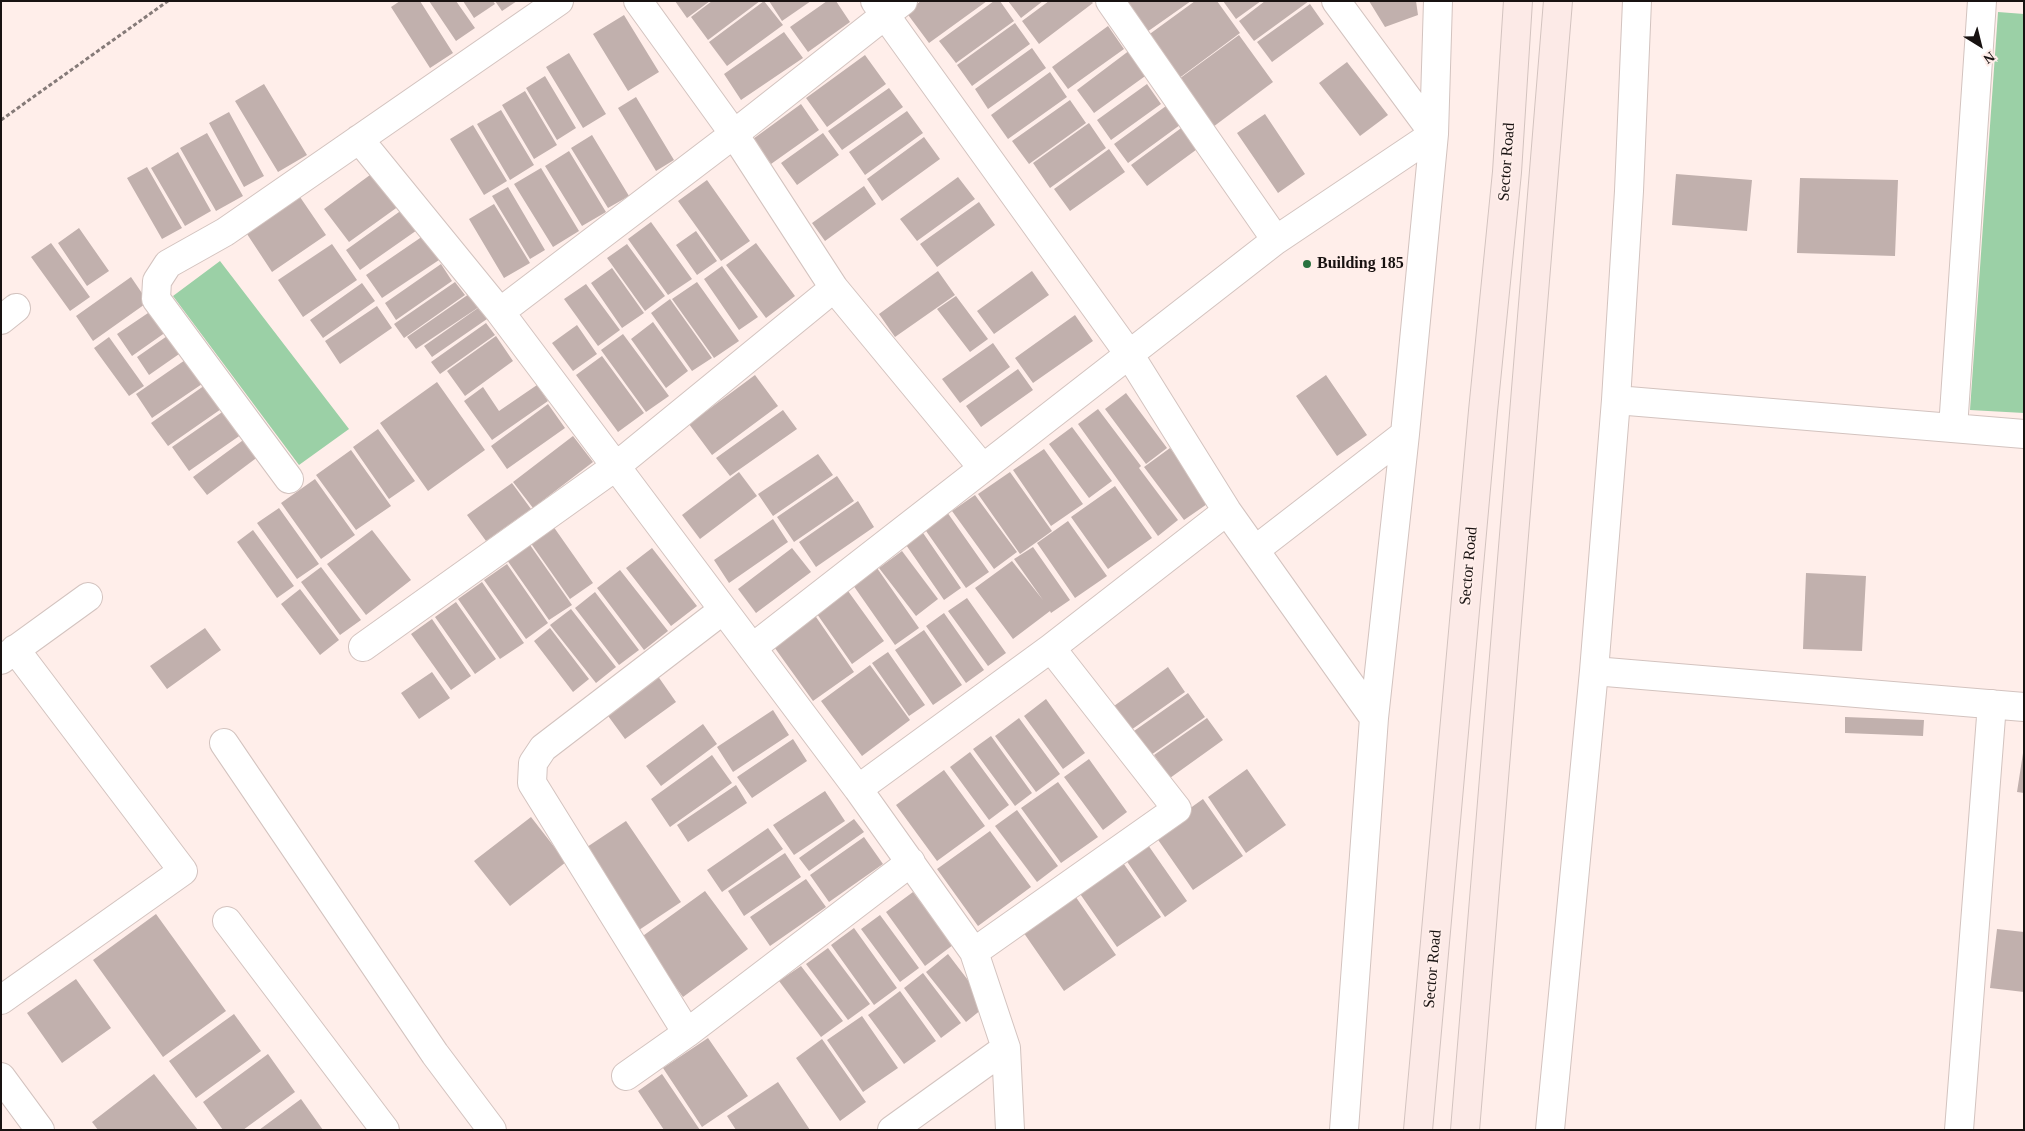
<!DOCTYPE html>
<html>
<head>
<meta charset="utf-8">
<style>
	body { margin:0 }
	#map { position:relative; width:2025px; height:1131px; overflow:hidden; background:#ffeeea; font-family:Georgia,serif }
	canvas { display:block }
	.frame { position:absolute; inset:0; border:2px solid #181211; pointer-events:none }
	.north { position:absolute; left:1955px; top:20px; width:50px; height:50px; -webkit-text-stroke:4px #ffeeea; paint-order:stroke; rotate:144deg; font-size:14px; font-weight:700; line-height:20px; text-align:center; color:#181211 }
	.north::after { content:''; display:block; margin:auto; width:18px; height:22px; background:#181211; clip-path:polygon(50% 0,100% 100%,50% 72%,0 100%) }
</style>
</head>
<body>
<div id="map">
<canvas width="2025" height="1131"></canvas>
<div class="frame"></div>
<div class="north">N</div>
</div>
<script>
const ctx = document.querySelector('canvas').getContext('2d');
ctx.lineJoin = 'round';
function paint(path, color) { ctx.fillStyle = color; ctx.fill(path, 'evenodd'); }
const shape = rows => new Path2D(rows.map(r => 'M' + r).join(''));
function stroke(path, color, width, dash) { ctx.strokeStyle = color; ctx.lineWidth = width; ctx.lineCap = dash ? 'butt' : 'round'; ctx.setLineDash(dash || []); ctx.stroke(path); }
function write(font, color, halo, rows, align = 'center') {
  ctx.font = font + ' Georgia,serif'; ctx.lineWidth = 4; ctx.setLineDash([]); ctx.textBaseline = 'middle'; ctx.strokeStyle = halo; ctx.fillStyle = color; for (const [text, x, y, turn = 0] of rows) {
    ctx.save(); ctx.translate(x, y); ctx.rotate((+turn || 0) * Math.PI / 180); ctx.textAlign = isNaN(turn) ? turn : align; if (halo) ctx.strokeText(text, 0, 0); ctx.fillText(text, 0, 0); ctx.restore();
  }
}
const green = shape([
	[1998,12,2024,14,2024,413,1970,410],
	[220,261,349,429,299,465,173,296]
]);
const building = shape([
	[400,1,420,1,453,53,430,68,391,7],
	[429,1,456,1,475,28,456,41],
	[463,1,493,1,495,4,474,18],
	[495,1,517,1,502,11],
	[675,1,710,1,687,18],
	[712,1,760,1,708,40,691,17],
	[764,1,783,25,727,66,709,42],
	[769,1,811,1,782,21],
	[827,1,836,1,850,22,808,52,790,27],
	[921,1,987,1,929,43,906,12],
	[994,1,1000,1,1014,21,956,63,939,41],
	[1008,1,1043,1,1021,18],
	[1049,1,1091,1,1093,3,1039,44,1022,21],
	[1126,1,1191,1,1147,32],
	[1195,1,1217,1,1240,33,1178,79,1147,36],
	[1223,1,1261,1,1236,19],
	[1265,1,1309,1,1254,41,1239,21],
	[1369,1,1416,1,1418,15,1385,27],
	[1310,4,1324,24,1272,62,1257,42],
	[624,15,659,72,628,91,593,34],
	[1015,23,1030,44,972,86,957,65],
	[1108,26,1124,49,1068,89,1052,67],
	[784,32,803,58,741,100,724,74],
	[1239,35,1273,82,1213,127,1179,79],
	[1032,48,1046,68,988,109,975,89],
	[1130,50,1148,74,1094,113,1077,90],
	[569,53,606,114,583,128,546,67],
	[865,55,886,84,827,127,806,98],
	[1347,62,1388,115,1360,136,1319,83],
	[1050,72,1067,97,1008,139,991,115],
	[545,76,576,128,557,140,526,88],
	[264,84,307,155,278,172,235,101],
	[1147,84,1161,104,1111,140,1097,120],
	[889,88,903,107,842,150,828,131],
	[525,91,557,145,534,159,502,105],
	[636,97,674,160,656,171,618,108],
	[1070,100,1086,123,1029,164,1012,141],
	[801,104,819,130,771,164,753,139],
	[1166,106,1180,125,1128,163,1114,144],
	[501,110,534,165,510,180,477,124],
	[907,111,923,133,865,175,849,152],
	[229,112,264,176,244,187,209,123],
	[1265,114,1305,174,1278,193,1237,133],
	[1089,123,1106,148,1050,188,1033,163],
	[1188,123,1204,144,1147,186,1131,165],
	[473,125,507,181,484,195,450,139],
	[207,133,243,196,216,211,180,148],
	[823,133,839,155,797,185,781,163],
	[592,135,629,196,608,208,571,148],
	[924,137,940,159,882,201,867,179],
	[1109,149,1125,172,1070,211,1054,189],
	[569,151,606,212,582,226,545,166],
	[178,152,211,211,185,226,151,168],
	[147,167,182,228,162,239,127,178],
	[541,168,579,231,553,247,514,184],
	[374,172,399,206,349,242,324,209],
	[1676,174,1752,180,1747,231,1672,225],
	[958,177,975,199,917,241,900,219],
	[1800,178,1898,180,1895,256,1797,253],
	[707,180,750,241,721,261,678,201],
	[864,186,876,204,825,241,812,223],
	[508,187,545,250,530,259,492,196],
	[300,197,326,235,272,272,247,234],
	[979,202,995,225,937,267,920,244],
	[494,204,530,263,504,278,469,219],
	[406,207,420,228,360,270,346,250],
	[651,222,692,279,668,295,628,239],
	[79,228,109,271,87,286,58,243],
	[696,231,717,261,697,275,676,245],
	[423,236,439,260,382,298,366,275],
	[51,243,90,297,70,311,31,257],
	[756,243,795,296,766,318,726,265],
	[332,244,357,280,303,317,278,280],
	[627,244,665,296,645,311,607,258],
	[441,264,452,281,396,320,385,303],
	[722,266,758,317,739,330,704,279],
	[612,268,644,313,622,328,591,283],
	[938,271,955,295,895,337,879,314],
	[1032,271,1049,295,994,334,977,311],
	[131,277,148,302,93,341,76,316],
	[455,282,465,295,404,338,394,324],
	[697,282,739,341,714,358,672,299],
	[362,283,375,301,323,338,310,320],
	[586,284,620,330,598,346,564,299],
	[469,294,479,307,416,349,407,337],
	[956,296,988,339,970,352,937,309],
	[670,299,712,358,692,371,651,313],
	[377,306,392,328,340,364,325,341],
	[478,308,487,319,432,357,424,346],
	[151,311,166,332,132,356,117,334],
	[1075,315,1093,341,1033,383,1015,358],
	[653,322,688,371,666,388,631,339],
	[486,323,495,335,440,374,431,362],
	[577,325,597,354,573,371,552,343],
	[170,334,182,352,149,375,137,357],
	[623,334,669,396,646,412,601,350],
	[496,336,513,361,465,396,447,371],
	[109,337,144,386,129,396,94,348],
	[993,343,1010,367,960,403,942,379],
	[602,356,644,413,618,432,576,375],
	[188,358,205,382,152,418,136,394],
	[1018,369,1033,390,981,427,966,406],
	[755,375,778,406,712,455,689,424],
	[1326,375,1367,435,1337,456,1296,396],
	[437,382,485,450,428,491,380,423],
	[208,383,224,407,168,446,151,423],
	[537,385,548,401,492,440,464,401,483,387,499,411],
	[1126,393,1167,448,1146,464,1105,409],
	[548,404,565,428,507,469,491,446],
	[228,408,245,432,189,471,172,447],
	[1098,409,1141,466,1139,468,1178,520,1158,536,1078,424],
	[783,410,797,429,730,476,716,458],
	[1072,427,1112,481,1089,498,1049,444],
	[378,429,415,481,389,499,353,447],
	[573,436,593,462,533,508,513,482],
	[246,438,259,456,207,495,193,477],
	[1170,448,1210,502,1184,520,1144,467],
	[1044,449,1083,504,1051,526,1013,470],
	[351,450,391,506,356,530,316,475],
	[818,454,833,475,773,516,758,494],
	[739,472,757,496,700,539,682,515],
	[1010,472,1052,531,1020,554,978,494],
	[837,476,854,501,794,542,777,517],
	[315,479,355,535,321,559,281,503],
	[512,483,531,509,486,541,467,515],
	[1115,486,1152,538,1108,569,1071,517],
	[975,495,1017,552,994,569,952,511],
	[858,501,874,527,816,567,799,542],
	[279,508,319,564,297,579,257,523],
	[947,512,989,572,966,588,924,528],
	[773,519,788,542,729,583,714,560],
	[1068,521,1107,576,1075,598,1037,543],
	[553,526,593,583,570,599,530,542],
	[253,530,294,586,277,598,237,542],
	[372,530,411,580,366,615,327,564],
	[921,530,961,588,944,600,904,542],
	[530,545,572,605,549,620,507,560],
	[1033,547,1070,600,1051,613,1050,611,1013,639,975,588,1012,561,1043,600,1014,559],
	[652,548,697,606,671,626,626,568],
	[792,548,811,572,756,613,738,589],
	[902,551,938,599,916,616,879,568],
	[507,564,548,623,526,639,484,580],
	[321,567,361,620,340,635,301,582],
	[877,568,919,628,895,645,853,585],
	[620,570,668,631,644,650,597,588],
	[1806,573,1866,576,1862,651,1803,649],
	[482,582,524,643,500,659,458,599],
	[300,589,339,640,320,655,281,604],
	[848,591,884,641,852,664,817,614],
	[595,592,639,650,619,665,575,608],
	[967,598,1006,653,988,666,948,611],
	[456,602,496,659,475,674,435,617],
	[571,609,616,667,596,683,550,625],
	[944,613,984,670,966,683,926,626],
	[814,614,854,672,813,701,772,644],
	[432,619,471,676,451,690,411,634],
	[205,628,221,650,167,689,150,666],
	[550,628,589,679,573,692,534,641],
	[924,630,962,685,933,705,895,650],
	[888,652,925,705,909,716,872,663],
	[870,665,910,720,862,756,821,701],
	[1168,667,1185,692,1131,730,1114,706],
	[432,672,450,698,419,719,401,693],
	[655,672,676,702,625,739,603,709],
	[1188,693,1205,717,1151,755,1134,731],
	[1046,699,1085,753,1063,769,1024,716],
	[773,710,789,735,733,772,717,747],
	[1845,717,1924,720,1923,736,1845,733],
	[1019,718,1060,774,1036,792,995,736],
	[1207,718,1223,740,1170,778,1154,755],
	[703,724,717,744,661,786,646,766],
	[991,736,1032,793,1015,806,973,749],
	[793,739,807,761,752,798,737,777],
	[970,752,1009,805,989,820,950,767],
	[2023,753,2024,753,2024,793,2017,792],
	[712,755,732,783,670,827,651,799],
	[1089,759,1127,812,1103,830,1064,777],
	[1247,769,1286,825,1246,853,1208,797],
	[944,770,985,826,937,861,896,805],
	[1058,782,1098,837,1061,863,1021,808],
	[736,785,747,803,688,842,677,825],
	[825,791,845,821,794,855,773,825],
	[1203,799,1243,856,1193,890,1154,834],
	[1017,810,1058,866,1037,882,995,826],
	[531,817,566,862,510,906,474,861],
	[854,819,864,832,809,871,799,858],
	[626,821,681,902,636,932,581,851],
	[768,828,783,849,722,892,707,870],
	[990,831,1031,887,978,926,937,869],
	[864,837,883,864,829,902,810,875],
	[1148,845,1187,901,1165,917,1126,860],
	[785,853,801,877,744,916,728,891],
	[1119,857,1161,917,1117,947,1076,888],
	[806,879,826,907,770,946,750,917],
	[1071,890,1116,955,1064,991,1019,926],
	[705,891,748,949,683,997,640,938],
	[913,892,953,945,925,966,886,912],
	[156,914,226,1011,163,1057,93,960],
	[880,915,919,968,900,982,861,929],
	[854,928,897,988,874,1005,831,945],
	[1997,929,2024,932,2024,992,1990,988],
	[828,948,870,1004,848,1020,806,964],
	[948,954,987,1005,966,1022,926,972],
	[801,966,843,1021,821,1037,779,981],
	[923,973,961,1023,941,1038,904,988],
	[76,979,111,1028,62,1063,27,1013],
	[900,991,936,1041,904,1064,868,1015],
	[234,1014,261,1051,196,1098,169,1061],
	[862,1016,898,1068,863,1092,827,1040],
	[708,1038,748,1096,702,1127,663,1068],
	[822,1039,866,1102,840,1121,796,1058],
	[268,1054,295,1092,243,1130,223,1130,203,1102],
	[154,1074,198,1130,98,1130,92,1122],
	[662,1074,700,1130,664,1130,638,1091],
	[778,1082,810,1130,736,1130,727,1116],
	[301,1099,323,1130,259,1130]
]);
const path = shape([
	[1,120,168,1]
]);
const minor = shape([
	[638,1,734,134,834,288,982,467],
	[875,1,1129,354,1227,511,1374,718],
	[1110,1,1276,240],
	[1336,1,1434,134],
	[359,139,500,312,858,789,974,952,1006,1048,1010,1130],
	[500,312,734,134,903,1],
	[1,320,16,308],
	[1616,400,2024,434],
	[1953,428,1982,1],
	[289,479,156,299,157,281,168,264,225,232,559,1],
	[1255,550,1405,434],
	[363,647,615,467,834,288],
	[752,648,1276,240,1434,134],
	[1,660,88,597],
	[1594,671,2024,707],
	[224,743,435,1054,492,1130],
	[858,789,1051,648,1227,511],
	[227,921,385,1130],
	[974,952,1177,809,1051,648],
	[1,1000,183,871,15,649],
	[687,1033,532,783,533,763,543,748,723,610],
	[626,1076,687,1033,911,862],
	[1,1077,40,1130],
	[892,1130,1006,1048],
	[1344,1130,1374,718,1405,434,1434,134,1438,1],
	[1550,1130,1594,671,1616,400,1629,191,1637,1],
	[1959,1130,1992,704]
]);
const secondary = shape([
	[1418,1130,1483,411,1507,172,1518,1],
	[1465,1130,1558,1]
]);
const markers = [
	[1307,264,5,"#29723f"]
];
const streetNames = [
	["Sector Road",1507,162,-86],
	["Sector Road",1469,566,-85],
	["Sector Road",1433,969,-85]
];
const poiNames = [
	["Building 185",1317,264]
];
paint(green, '#9bd0a6');
paint(building, '#c1b0ad');
stroke(minor, '#d3c3bf', 30);
stroke(secondary, '#d3c3bf', 30);
stroke(path, '#857a78', 3, [4, 2.5]);
stroke(minor, '#fff', 28);
stroke(secondary, '#fceae7', 28);
for (const [x, y, r, color] of markers) { const dot = new Path2D(); dot.arc(x, y, r, 0, 2 * Math.PI); ctx.fillStyle = color; ctx.fill(dot); stroke(dot, '#ffeeea', 2); }
write('16px', '#181211', '#ffeeea', streetNames);
write('bold 16px', '#181211', '#ffeeea', poiNames, 'left');
</script>
</body>
</html>
